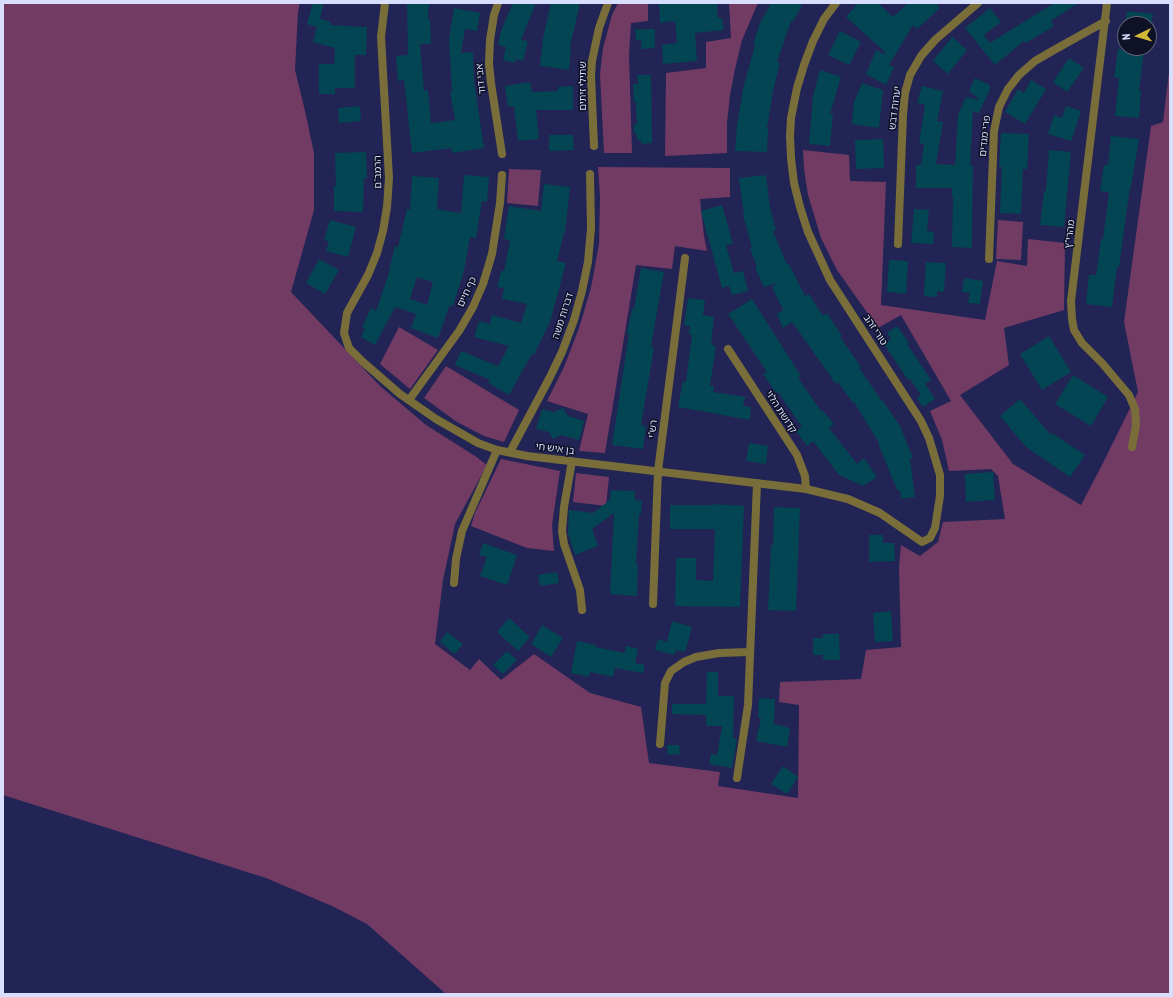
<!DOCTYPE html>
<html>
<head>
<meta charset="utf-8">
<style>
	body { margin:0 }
	#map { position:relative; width:1173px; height:997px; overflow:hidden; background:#212454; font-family:"PT Sans Narrow",sans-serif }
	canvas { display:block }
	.frame { position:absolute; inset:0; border:4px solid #d8defd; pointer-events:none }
	.north { position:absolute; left:1117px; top:16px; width:40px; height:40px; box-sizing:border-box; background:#0f1126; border:1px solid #5f637c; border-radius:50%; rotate:265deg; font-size:11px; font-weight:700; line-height:16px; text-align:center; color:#d8defd }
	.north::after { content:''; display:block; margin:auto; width:14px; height:18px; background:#d1b736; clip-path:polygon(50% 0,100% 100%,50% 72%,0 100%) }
</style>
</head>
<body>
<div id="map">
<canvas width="1173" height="997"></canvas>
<div class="frame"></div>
<div class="north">N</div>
</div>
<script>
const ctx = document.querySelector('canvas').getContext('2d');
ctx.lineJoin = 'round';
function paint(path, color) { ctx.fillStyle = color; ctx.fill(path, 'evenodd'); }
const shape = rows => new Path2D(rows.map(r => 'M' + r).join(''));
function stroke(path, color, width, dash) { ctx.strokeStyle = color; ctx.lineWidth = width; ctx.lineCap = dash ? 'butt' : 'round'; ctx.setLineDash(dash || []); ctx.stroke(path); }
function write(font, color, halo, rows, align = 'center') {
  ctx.font = font + ' "PT Sans Narrow","Noto Sans Hebrew",sans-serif'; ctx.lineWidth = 3; ctx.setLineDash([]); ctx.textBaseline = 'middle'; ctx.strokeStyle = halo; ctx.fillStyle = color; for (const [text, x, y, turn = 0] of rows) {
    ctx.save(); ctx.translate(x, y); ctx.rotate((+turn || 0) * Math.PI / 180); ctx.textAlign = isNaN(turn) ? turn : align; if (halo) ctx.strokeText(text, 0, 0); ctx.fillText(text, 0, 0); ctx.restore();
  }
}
const green = shape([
	[3,3,300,3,298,12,295,70,305,111,314,153,314,210,291,292,380,386,426,425,475,456,487,465,455,524,443,580,435,644,470,670,479,659,501,680,534,654,590,693,641,707,649,763,720,772,718,786,798,798,799,705,779,702,780,682,861,679,866,650,901,647,899,568,901,545,920,556,938,542,943,522,1005,519,998,476,991,469,949,471,942,440,930,411,951,401,901,315,878,328,837,270,821,238,808,195,804,169,803,150,849,155,850,181,886,182,881,305,985,320,997,261,1027,266,1028,239,1065,243,1064,310,1004,328,1009,365,960,395,1013,464,1081,505,1103,463,1138,392,1124,322,1151,126,1163,122,1170,64,1170,994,446,994,367,924,332,906,266,878,3,795],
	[618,3,648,3,648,21,631,23,629,56,632,153,604,153,600,74,603,48,612,15],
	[729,3,758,3,742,40,735,69,730,95,727,123,727,153,665,156,666,73,706,68,706,42,731,38],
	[598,167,730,168,730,197,700,199,704,236,707,251,675,246,672,269,636,265,605,453,579,451,588,414,547,401,564,367,579,328,591,288,599,244,600,197],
	[509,169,541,170,538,206,507,203],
	[998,220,1023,222,1021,260,996,259],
	[399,327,438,350,410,389,380,364],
	[446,366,519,410,504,442,484,436,457,422,424,398],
	[501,459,560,471,552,525,554,551,527,548,471,526,475,513],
	[576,473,609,477,606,506,573,502]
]);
const building = shape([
	[313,3,324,3,320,19,331,22,330,25,367,27,366,55,355,55,355,88,335,88,335,94,319,94,319,64,334,64,335,48,313,42,317,27,307,24],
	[407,3,429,3,428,19,430,19,431,44,420,44,424,91,428,90,431,123,455,120,450,92,452,92,449,38,454,8,480,13,477,31,465,29,461,53,473,52,474,81,484,148,452,153,452,148,412,153,404,80,398,81,396,56,408,55],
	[513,3,536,3,521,40,528,41,523,61,516,59,515,63,503,60,506,47,498,45,501,31],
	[551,3,580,3,570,47,571,47,569,70,540,66,543,38],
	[659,3,717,3,718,18,722,18,724,30,695,33,697,61,663,64,662,45,677,43,675,21,660,23],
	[771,3,803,3,793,22,791,21,777,62,780,63,773,91,767,128,768,128,767,152,735,151,737,126,743,89,755,45,753,44,760,23],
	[858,3,878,3,893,17,908,3,936,3,940,8,917,29,913,25,889,65,894,67,886,85,866,74,876,50,884,54,885,52,846,17],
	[1054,3,1078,3,1051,21,1054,26,1026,43,1024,41,995,65,965,28,990,8,1001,22,984,35,990,43],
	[1127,11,1153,14,1151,24,1125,24],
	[635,29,655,29,655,48,641,49,641,40,636,40],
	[840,31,861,42,849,65,828,55],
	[952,37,967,50,948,74,933,61],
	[1118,49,1144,52,1139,90,1141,91,1139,118,1115,116,1119,78,1114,78],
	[1069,58,1084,68,1067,92,1053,82],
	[820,70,841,77,830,114,833,114,830,146,809,144,813,96],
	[637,75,651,75,652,143,641,144,641,140,637,140,636,133,634,133,634,124,637,124,636,102,634,102,633,84,638,84],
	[975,78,990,85,990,89,979,113,973,111,970,165,973,166,972,248,952,247,953,197,952,197,952,188,916,188,916,165,921,165,924,144,919,143,925,105,917,103,922,86,943,91,937,121,943,122,936,164,955,165,958,115,966,97,980,100,969,91],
	[1031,80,1046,89,1025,124,1005,112,1018,89,1024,93],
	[530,82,532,92,558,91,558,87,573,86,573,110,536,110,539,139,518,141,514,106,508,107,505,86],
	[862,83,883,90,879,128,852,124,854,102],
	[360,106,361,121,339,123,338,108],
	[1066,106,1081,111,1071,141,1048,134,1054,115,1062,118],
	[1001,133,1029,134,1027,169,1023,169,1021,214,1000,213,1002,167,999,167],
	[549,135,573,135,574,150,549,151],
	[1111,136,1139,139,1131,187,1130,187,1119,267,1117,267,1112,307,1086,304,1089,275,1096,275,1101,239,1103,239,1109,192,1100,191,1104,165,1108,165],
	[883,139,884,168,856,169,855,140],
	[1049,150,1071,152,1064,227,1040,225,1044,191,1046,191],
	[366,152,367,178,364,178,363,212,334,211,334,186,336,186,335,153],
	[464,175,489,177,487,202,482,201,476,238,470,237,464,271,453,306,450,305,438,338,411,328,416,314,395,307,375,345,361,337,365,329,362,327,371,308,376,311,390,270,389,270,395,246,398,247,407,209,410,210,412,176,439,178,437,209,461,213],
	[417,277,433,282,427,305,410,299],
	[766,175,770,208,776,230,773,231,787,265,789,264,805,296,809,294,823,316,827,313,842,336,840,337,861,367,859,368,882,401,883,401,900,426,913,458,910,459,915,497,901,499,900,490,897,490,878,443,879,443,854,402,853,403,838,382,836,384,792,322,783,328,777,314,783,310,772,287,778,283,764,287,755,267,757,267,750,248,752,247,743,215,744,215,739,178],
	[544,184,570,187,565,233,564,233,557,261,566,263,550,322,534,355,532,354,509,395,488,383,490,380,455,365,461,351,498,366,509,346,474,337,479,321,490,324,492,315,521,323,527,304,502,299,504,288,497,287,501,271,504,271,510,240,504,239,509,206,541,211],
	[722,205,733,244,726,245,734,273,743,271,748,291,732,295,729,286,722,288,701,211],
	[914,209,929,210,927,231,934,232,933,244,911,243],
	[330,220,356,227,348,257,326,251,329,241,324,240],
	[319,259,339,270,325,294,306,283],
	[889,260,908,261,906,294,887,292],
	[926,262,946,263,944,292,937,291,937,297,924,296],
	[641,268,664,272,651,347,654,348,641,425,646,426,643,449,612,445,629,334,627,334,632,309,634,309],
	[964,278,983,281,980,304,968,303,970,293,962,292],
	[688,298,705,300,703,315,714,317,711,345,716,346,710,386,714,386,713,392,745,397,743,406,751,407,750,420,678,407,683,381,686,382,692,335,689,334,690,326,684,325],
	[752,299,801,376,798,378,821,411,822,410,834,424,829,428,857,464,864,458,877,477,863,486,839,475,813,441,807,446,796,431,802,427,778,392,776,393,763,374,767,372,728,314],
	[897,326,909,343,907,344,931,380,925,384,935,399,923,407,917,398,921,395,910,379,908,380,884,344,891,339,887,333],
	[1049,336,1071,372,1042,390,1020,354],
	[1073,375,1108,397,1091,426,1055,404],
	[1020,399,1051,435,1052,433,1085,455,1070,477,1026,447,1000,416],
	[563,408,568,416,584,421,579,440,561,435,553,439,549,432,536,429,542,409,554,412],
	[749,443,768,446,766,464,746,461],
	[993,472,995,500,966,502,965,474],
	[611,490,635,491,635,500,642,501,641,514,639,514,636,565,638,565,637,596,610,594,614,513,592,529,598,546,575,555,568,534,569,510,593,513,610,500],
	[714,504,744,506,740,607,675,606,676,558,696,558,696,580,713,581,715,529,670,529,670,505,714,505],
	[774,507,800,508,796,611,768,610,771,545,773,545],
	[869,535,883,535,883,543,894,543,895,561,869,562],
	[483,543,517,555,507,585,480,576,487,557,479,555],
	[557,572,559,583,540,586,538,575],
	[891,611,893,641,875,642,873,613],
	[509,618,530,637,518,651,497,632],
	[672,621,692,627,685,652,676,650,675,655,655,650,658,639,667,642],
	[542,625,563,638,551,657,531,644],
	[447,632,463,644,455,654,440,642],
	[823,634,839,634,840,660,823,660,823,655,813,655,813,638,823,638],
	[577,641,596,645,595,647,625,653,626,646,638,649,635,663,645,665,643,673,615,668,613,677,590,672,589,677,571,673],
	[507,651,517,660,503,674,493,665],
	[707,672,718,672,718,696,734,696,733,738,737,739,732,768,709,764,711,754,717,755,722,726,706,726,706,715,672,714,672,704,706,704],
	[759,698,775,699,774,724,790,728,787,747,756,741,761,718,758,718],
	[667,745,679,745,680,754,668,755],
	[783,766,798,777,787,794,771,784]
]);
const minor = shape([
	[385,3,381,37,389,178,387,207,383,231,377,253,368,275,347,313,344,333,349,348,363,362,400,394,436,419,478,443,497,450,527,456,806,489,848,499,880,513,922,542,930,538,935,528,940,496,940,475,929,438,921,421,830,280,808,232,800,207,794,183,791,158,790,136,791,118,797,88,804,65,813,41,824,19,836,3],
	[498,3,494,15,490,40,489,64,491,83,502,154],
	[1107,3,1071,301,1072,319,1074,330,1082,343,1102,363,1129,395,1135,409,1136,425,1132,447],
	[594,146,591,76,592,61,599,28,608,3],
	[898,244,903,115,905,93,910,75,921,56,935,40,978,3],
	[989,259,994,131,999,107,1008,89,1019,75,1035,61,1054,50,1106,21],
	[728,349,797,455,805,476,806,489],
	[409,400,459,331,473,307,483,284,492,254,500,203,502,175],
	[510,452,549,379,562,352,574,320,582,291,588,262,591,228,590,174],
	[572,461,564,507,562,531,564,544,580,590,582,610],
	[454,583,456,559,462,531,497,450],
	[653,604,658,471,685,258],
	[660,744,665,683,671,671,684,662,696,657,719,653,750,652],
	[737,778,748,705,757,483]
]);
const streetNames = [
	["אבי דוד",481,79,-96],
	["שתילי זיתים",583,86,-90],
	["יערות דבש",895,108,-83],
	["פרי מגדים",985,136,-84],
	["הרמב\"ם",378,172,-91],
	["מהרי\"ץ",1070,234,-83],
	["כף חיים",467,292,-65],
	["דברות משה",563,316,-72],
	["טורי זהב",875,330,57],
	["קדושת הלוי",781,412,57],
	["רש\"י",653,429,-83],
	["בן איש חי",555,449,7]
];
paint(green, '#723b64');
paint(building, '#044553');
stroke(minor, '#796e39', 8);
write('10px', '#d8defd', '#0f1126', streetNames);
</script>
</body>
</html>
